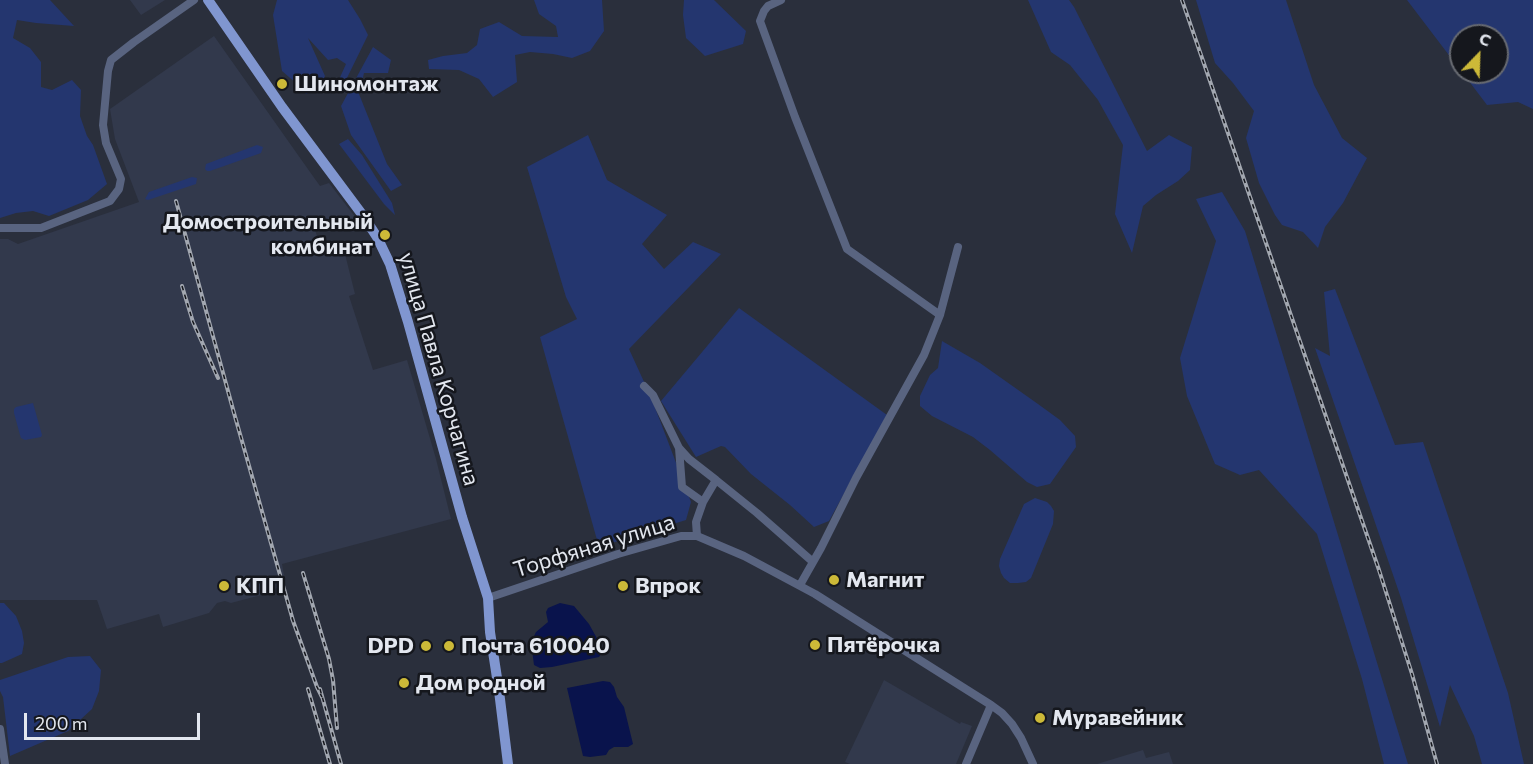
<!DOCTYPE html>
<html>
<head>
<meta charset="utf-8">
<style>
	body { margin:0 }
	#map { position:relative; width:1533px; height:764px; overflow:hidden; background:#2a2f3c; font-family:Commissioner,sans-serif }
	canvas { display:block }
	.north { position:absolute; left:1449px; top:24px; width:60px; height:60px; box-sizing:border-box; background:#15171d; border:2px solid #676a71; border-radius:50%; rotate:23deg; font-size:16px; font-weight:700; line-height:24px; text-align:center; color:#e3e7ef }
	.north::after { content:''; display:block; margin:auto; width:21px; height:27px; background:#ccb938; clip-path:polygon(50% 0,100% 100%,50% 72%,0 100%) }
	.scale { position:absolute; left:24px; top:713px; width:176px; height:27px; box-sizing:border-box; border:3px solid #e3e7ef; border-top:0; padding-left:8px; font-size:18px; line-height:21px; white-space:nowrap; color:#e3e7ef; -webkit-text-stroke:4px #15171d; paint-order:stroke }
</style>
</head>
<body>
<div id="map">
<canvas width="1533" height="764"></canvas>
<div class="north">С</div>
<div class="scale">200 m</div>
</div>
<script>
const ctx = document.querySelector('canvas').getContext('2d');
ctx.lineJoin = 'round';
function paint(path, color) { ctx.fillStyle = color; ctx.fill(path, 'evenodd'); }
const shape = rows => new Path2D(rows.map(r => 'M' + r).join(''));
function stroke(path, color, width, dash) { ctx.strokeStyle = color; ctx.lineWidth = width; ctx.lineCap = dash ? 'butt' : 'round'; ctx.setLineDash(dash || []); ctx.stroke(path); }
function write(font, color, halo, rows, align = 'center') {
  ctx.font = font + ' Commissioner,sans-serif'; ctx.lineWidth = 5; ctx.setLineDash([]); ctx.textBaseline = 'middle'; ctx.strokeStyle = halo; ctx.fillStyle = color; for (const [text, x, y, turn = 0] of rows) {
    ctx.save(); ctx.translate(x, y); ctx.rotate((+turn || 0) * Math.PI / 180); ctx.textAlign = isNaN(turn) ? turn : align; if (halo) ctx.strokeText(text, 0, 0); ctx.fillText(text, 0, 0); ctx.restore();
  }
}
const built = shape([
	[130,0,165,0,141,15],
	[214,36,310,172,320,186,329,183,356,218,315,230,321,248,338,244,340,250,344,250,355,294,349,296,373,370,407,360,436,459,451,519,282,564,285,581,274,590,265,594,231,603,225,601,217,603,209,613,163,627,159,614,107,629,97,600,0,600,0,239,8,239,18,244,139,202,115,139,110,109],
	[884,680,960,724,961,722,972,726,956,764,850,764,845,762],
	[1143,750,1146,758,1169,752,1173,764,1097,764]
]);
const green = shape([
	[0,0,50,0,74,26,36,23,17,20,13,38,30,48,41,62,41,87,52,90,72,80,81,90,80,116,87,136,93,145,107,184,88,200,49,216,33,211,16,213,0,218],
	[277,0,348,0,360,19,368,35,346,80,337,84,346,64,337,58,328,60,308,38,325,76,319,88,306,94,297,84,282,71,273,15],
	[534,0,602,0,604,31,590,51,572,58,553,54,530,52,515,55,517,82,493,97,479,79,459,70,429,69,428,60,443,56,467,53,477,45,480,29,499,22,522,36,558,37,556,26,539,14],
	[684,0,714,0,746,31,743,44,705,56,686,38,683,15],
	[1028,0,1069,0,1074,7,1147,151,1169,135,1192,147,1190,170,1178,181,1156,195,1143,206,1132,253,1115,214,1123,145,1098,100,1070,65,1051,52],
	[1196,0,1286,0,1314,85,1342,138,1367,158,1343,203,1325,227,1318,248,1303,232,1282,225,1275,215,1259,183,1246,138,1254,111,1233,83,1215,63],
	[1407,0,1533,0,1533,109,1518,102,1487,105,1462,72,1497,72,1497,36,1461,36,1461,71],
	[373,47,391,60,388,73,364,73,359,94,387,164,402,185,391,191,351,135,341,106],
	[588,135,607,180,667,215,642,244,664,269,693,242,721,254,629,349,651,397,691,502,686,520,599,547,540,337,577,319,566,297,527,167],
	[348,139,362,155,392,203,395,215,384,204,339,144],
	[257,145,263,147,261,153,210,171,207,171,205,169,206,164],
	[192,177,197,178,196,184,148,200,145,199,149,192],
	[1222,192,1245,231,1408,764,1384,764,1362,679,1317,534,1259,470,1240,475,1215,464,1187,396,1180,358,1216,241,1196,199],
	[1335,289,1395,445,1423,442,1508,693,1524,764,1482,764,1474,736,1450,685,1440,727,1401,598,1315,348,1330,356,1324,292],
	[739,308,887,415,829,521,814,527,790,505,751,474,725,447,721,446,696,457,661,401],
	[942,341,980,363,1038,404,1060,420,1075,436,1076,447,1050,484,1037,487,1027,482,990,450,973,437,932,416,920,406,920,396,930,375,938,368],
	[33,403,42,435,41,437,25,440,21,438,20,435,14,413,14,409,16,407],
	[1035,498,1047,502,1051,506,1054,511,1053,524,1031,578,1026,582,1018,583,1010,583,1004,578,1001,573,999,566,1000,559,1024,504],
	[0,603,4,603,16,616,22,631,24,643,22,654,2,663,0,663],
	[90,656,101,670,99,691,92,709,68,731,10,756,3,697,0,691,0,680,68,657]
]);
const water = shape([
	[560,603,574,606,589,624,599,642,601,654,599,657,552,667,540,668,534,665,531,642,536,632,548,622,546,612,548,608],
	[603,681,610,682,614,687,617,697,624,707,633,744,628,747,614,747,609,750,606,755,590,757,583,756,567,688]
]);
const minor = shape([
	[781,0,768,6,764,11,760,21,795,117,847,249,940,315],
	[0,228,41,228,110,201,119,189,121,179,106,143,103,125,108,71,111,60,134,42,194,0],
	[644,386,653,395,679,448,682,487,703,502],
	[679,448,689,459,716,480],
	[697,536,696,522,703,502,716,480,757,513,813,562],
	[800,585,821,548,856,478,924,355,940,315,958,247],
	[488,598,618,554,681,536,697,536,744,556,815,594,991,705,1002,713,1012,724,1021,738,1033,764],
	[0,729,5,764],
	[966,764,991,705]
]);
const major = shape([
	[208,0,282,107,364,217,377,237,390,264,408,322,462,517,488,598,490,632,499,691,508,764]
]);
const rail = shape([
	[1182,0,1379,570,1412,674,1437,764],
	[176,201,234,413,294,624],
	[182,286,193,322,218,378],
	[303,573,329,659,333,680,337,728],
	[292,618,317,687,322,697],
	[308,689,330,764],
	[320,689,341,764]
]);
const markers = [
	[282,84,6,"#ccb938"],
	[385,235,6,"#ccb938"],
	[834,580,6,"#ccb938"],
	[224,586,6,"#ccb938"],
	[623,586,6,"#ccb938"],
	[815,645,6,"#ccb938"],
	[426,646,6,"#ccb938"],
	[449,646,6,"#ccb938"],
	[404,683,6,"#ccb938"],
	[1040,718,6,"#ccb938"]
];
const poiNames = [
	["Шиномонтаж",294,84],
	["Домостроительный",373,222,"right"],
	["комбинат",373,247,"right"],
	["Магнит",846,580],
	["КПП",236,586],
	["Впрок",635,586],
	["Пятёрочка",827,645],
	["DPD",414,646,"right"],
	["Почта 610040",461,646],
	["Дом родной",416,683],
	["Муравейник",1052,718]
];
const streetNames = [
	["улица Павла Корчагина",439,369,74],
	["Торфяная улица",594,546,-17]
];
paint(built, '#32394c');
paint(green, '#24366f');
paint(water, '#09134c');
stroke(minor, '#596480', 8);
stroke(major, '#8096d0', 10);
stroke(rail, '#a2a7b0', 4);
stroke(rail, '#15171d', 1.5, [4.5]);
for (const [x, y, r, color] of markers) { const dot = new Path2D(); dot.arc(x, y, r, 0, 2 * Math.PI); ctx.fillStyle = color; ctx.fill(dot); stroke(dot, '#15171d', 2); }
write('bold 22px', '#e3e7ef', '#15171d', poiNames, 'left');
write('22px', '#e3e7ef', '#15171d', streetNames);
</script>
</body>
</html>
